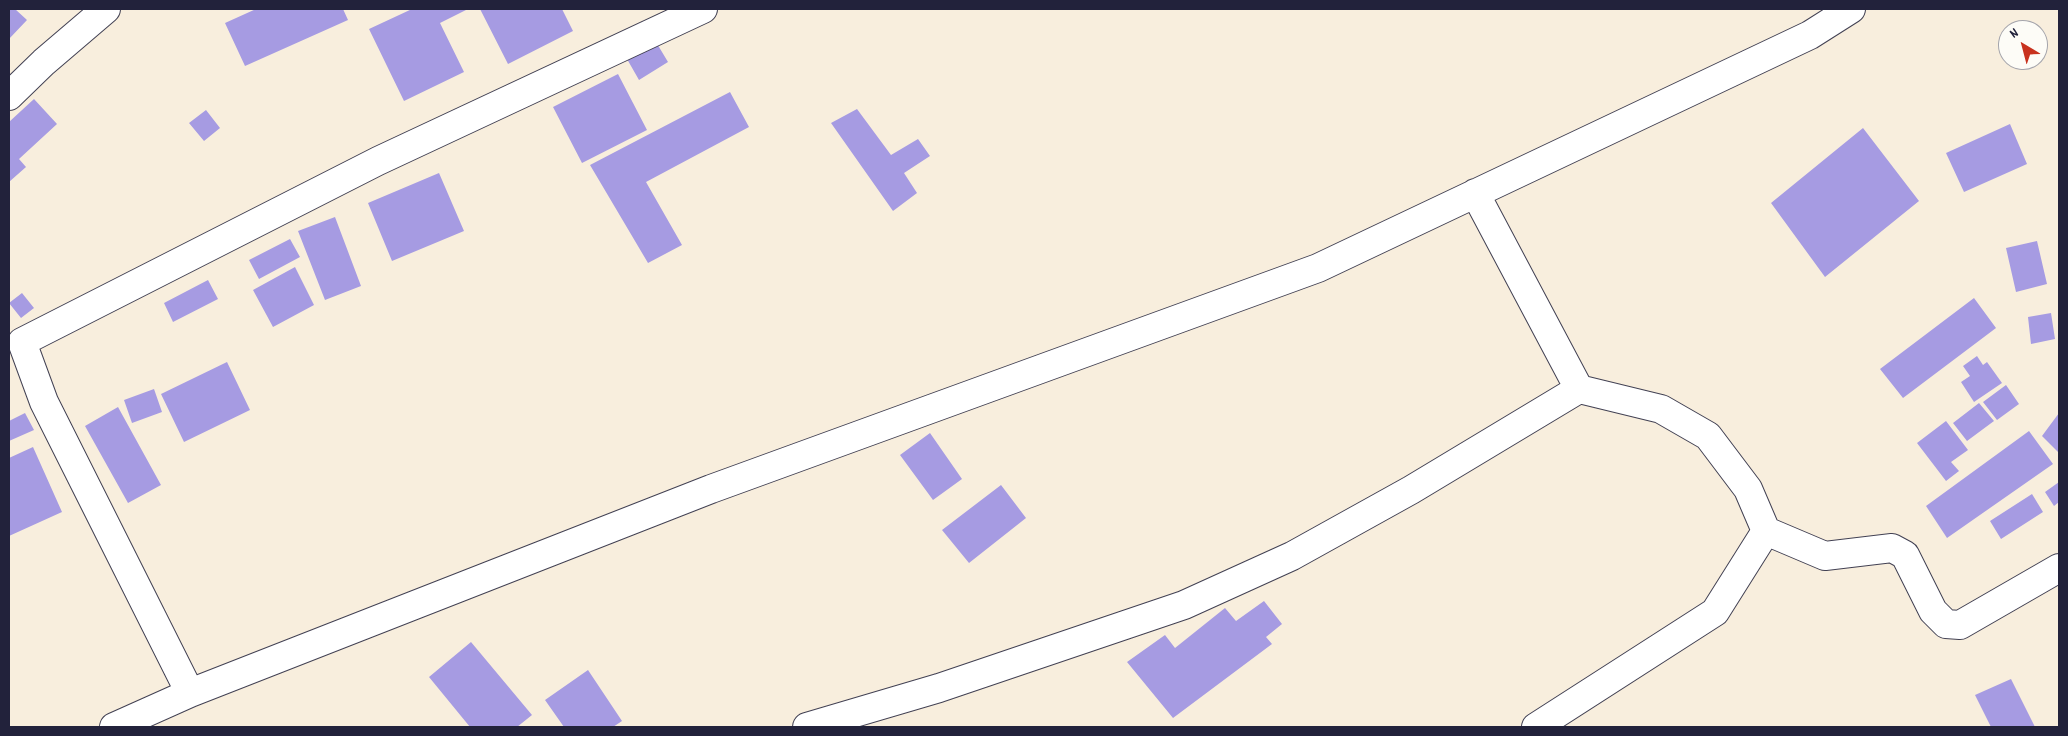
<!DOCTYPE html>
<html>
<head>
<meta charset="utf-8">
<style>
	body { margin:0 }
	#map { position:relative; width:2068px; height:736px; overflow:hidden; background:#f8eedd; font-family:Dekko,sans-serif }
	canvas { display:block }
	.frame { position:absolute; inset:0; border:10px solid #22223b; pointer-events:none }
	.north { position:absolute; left:1998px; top:20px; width:50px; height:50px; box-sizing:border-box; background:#fdfcf7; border:1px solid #a5a5ac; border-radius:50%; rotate:323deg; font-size:14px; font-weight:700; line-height:20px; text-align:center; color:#22223b }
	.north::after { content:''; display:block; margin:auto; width:18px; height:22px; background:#c8321e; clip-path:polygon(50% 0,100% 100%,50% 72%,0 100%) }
</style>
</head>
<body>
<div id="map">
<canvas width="2068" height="736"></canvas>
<div class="frame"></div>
<div class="north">N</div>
</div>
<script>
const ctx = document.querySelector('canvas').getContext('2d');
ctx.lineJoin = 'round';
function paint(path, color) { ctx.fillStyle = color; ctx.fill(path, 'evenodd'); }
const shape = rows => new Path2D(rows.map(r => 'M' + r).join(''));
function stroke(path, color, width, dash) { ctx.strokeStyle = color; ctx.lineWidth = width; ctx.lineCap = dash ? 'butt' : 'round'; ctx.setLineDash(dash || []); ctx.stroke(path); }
const building = shape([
	[9,9,15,9,27,20,9,39],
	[256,9,343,9,348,20,245,66,225,23],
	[412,9,468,9,440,23,464,72,404,101,369,29],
	[480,9,562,9,573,31,508,64],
	[656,42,668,62,639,80,627,59],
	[618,74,647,130,582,163,553,107],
	[730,92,749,127,646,182,682,245,648,263,590,165],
	[34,99,57,124,19,159,26,167,9,182,9,122],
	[857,109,891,155,918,139,930,156,904,173,917,193,893,211,831,123],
	[206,110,220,128,204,141,189,123],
	[2010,124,2027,164,1964,192,1946,153],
	[1863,128,1919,201,1825,277,1771,203],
	[439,173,464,231,392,261,368,203],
	[335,217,361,286,325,300,298,231],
	[290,239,300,257,259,279,249,260],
	[2037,241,2047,284,2016,292,2006,248],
	[295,267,314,305,273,327,253,290],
	[208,280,218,299,173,322,164,303],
	[22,293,34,308,21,318,9,303],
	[1974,298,1996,328,1903,398,1880,369],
	[2051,313,2055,339,2031,344,2028,317],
	[1977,356,1983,365,1987,362,2002,383,1974,402,1961,382,1970,376,1963,366],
	[227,362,250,410,184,442,161,394],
	[2006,385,2019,404,1997,420,1983,402],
	[154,389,162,412,132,423,124,400],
	[1979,403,1994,421,1967,441,1953,423],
	[118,407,161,485,128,503,85,426],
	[25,413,34,430,9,441,9,421],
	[2059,413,2059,453,2042,436],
	[1946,421,1968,450,1951,462,1959,471,1946,481,1917,443],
	[2029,431,2053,464,1947,538,1926,506],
	[930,433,962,479,933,500,900,455],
	[33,447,62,512,9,536,9,458],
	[2059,482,2059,502,2054,506,2045,492],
	[1001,485,1026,518,969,563,942,530],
	[2032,494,2043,512,2001,539,1990,521],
	[1264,601,1282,624,1266,637,1272,644,1173,718,1127,662,1165,635,1175,648,1225,608,1236,621],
	[471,642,532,715,517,727,470,727,429,677],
	[588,670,622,721,613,727,564,727,545,700],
	[2011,679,2035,727,1991,727,1975,695]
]);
const street = shape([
	[9,96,44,62,106,9],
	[1475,193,1579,389],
	[190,693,44,402,22,342,378,161,703,9],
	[114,727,190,693,711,489,1318,268,1810,35,1851,9],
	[807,727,939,688,1184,605,1292,556,1411,490,1579,389,1661,409,1708,436,1748,489,1766,531,1825,556,1892,548,1905,555,1933,611,1946,624,1960,625,2059,568],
	[1536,727,1715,612,1766,531]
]);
paint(building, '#a69be2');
stroke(street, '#424153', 30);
stroke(street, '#fff', 28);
</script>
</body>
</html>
